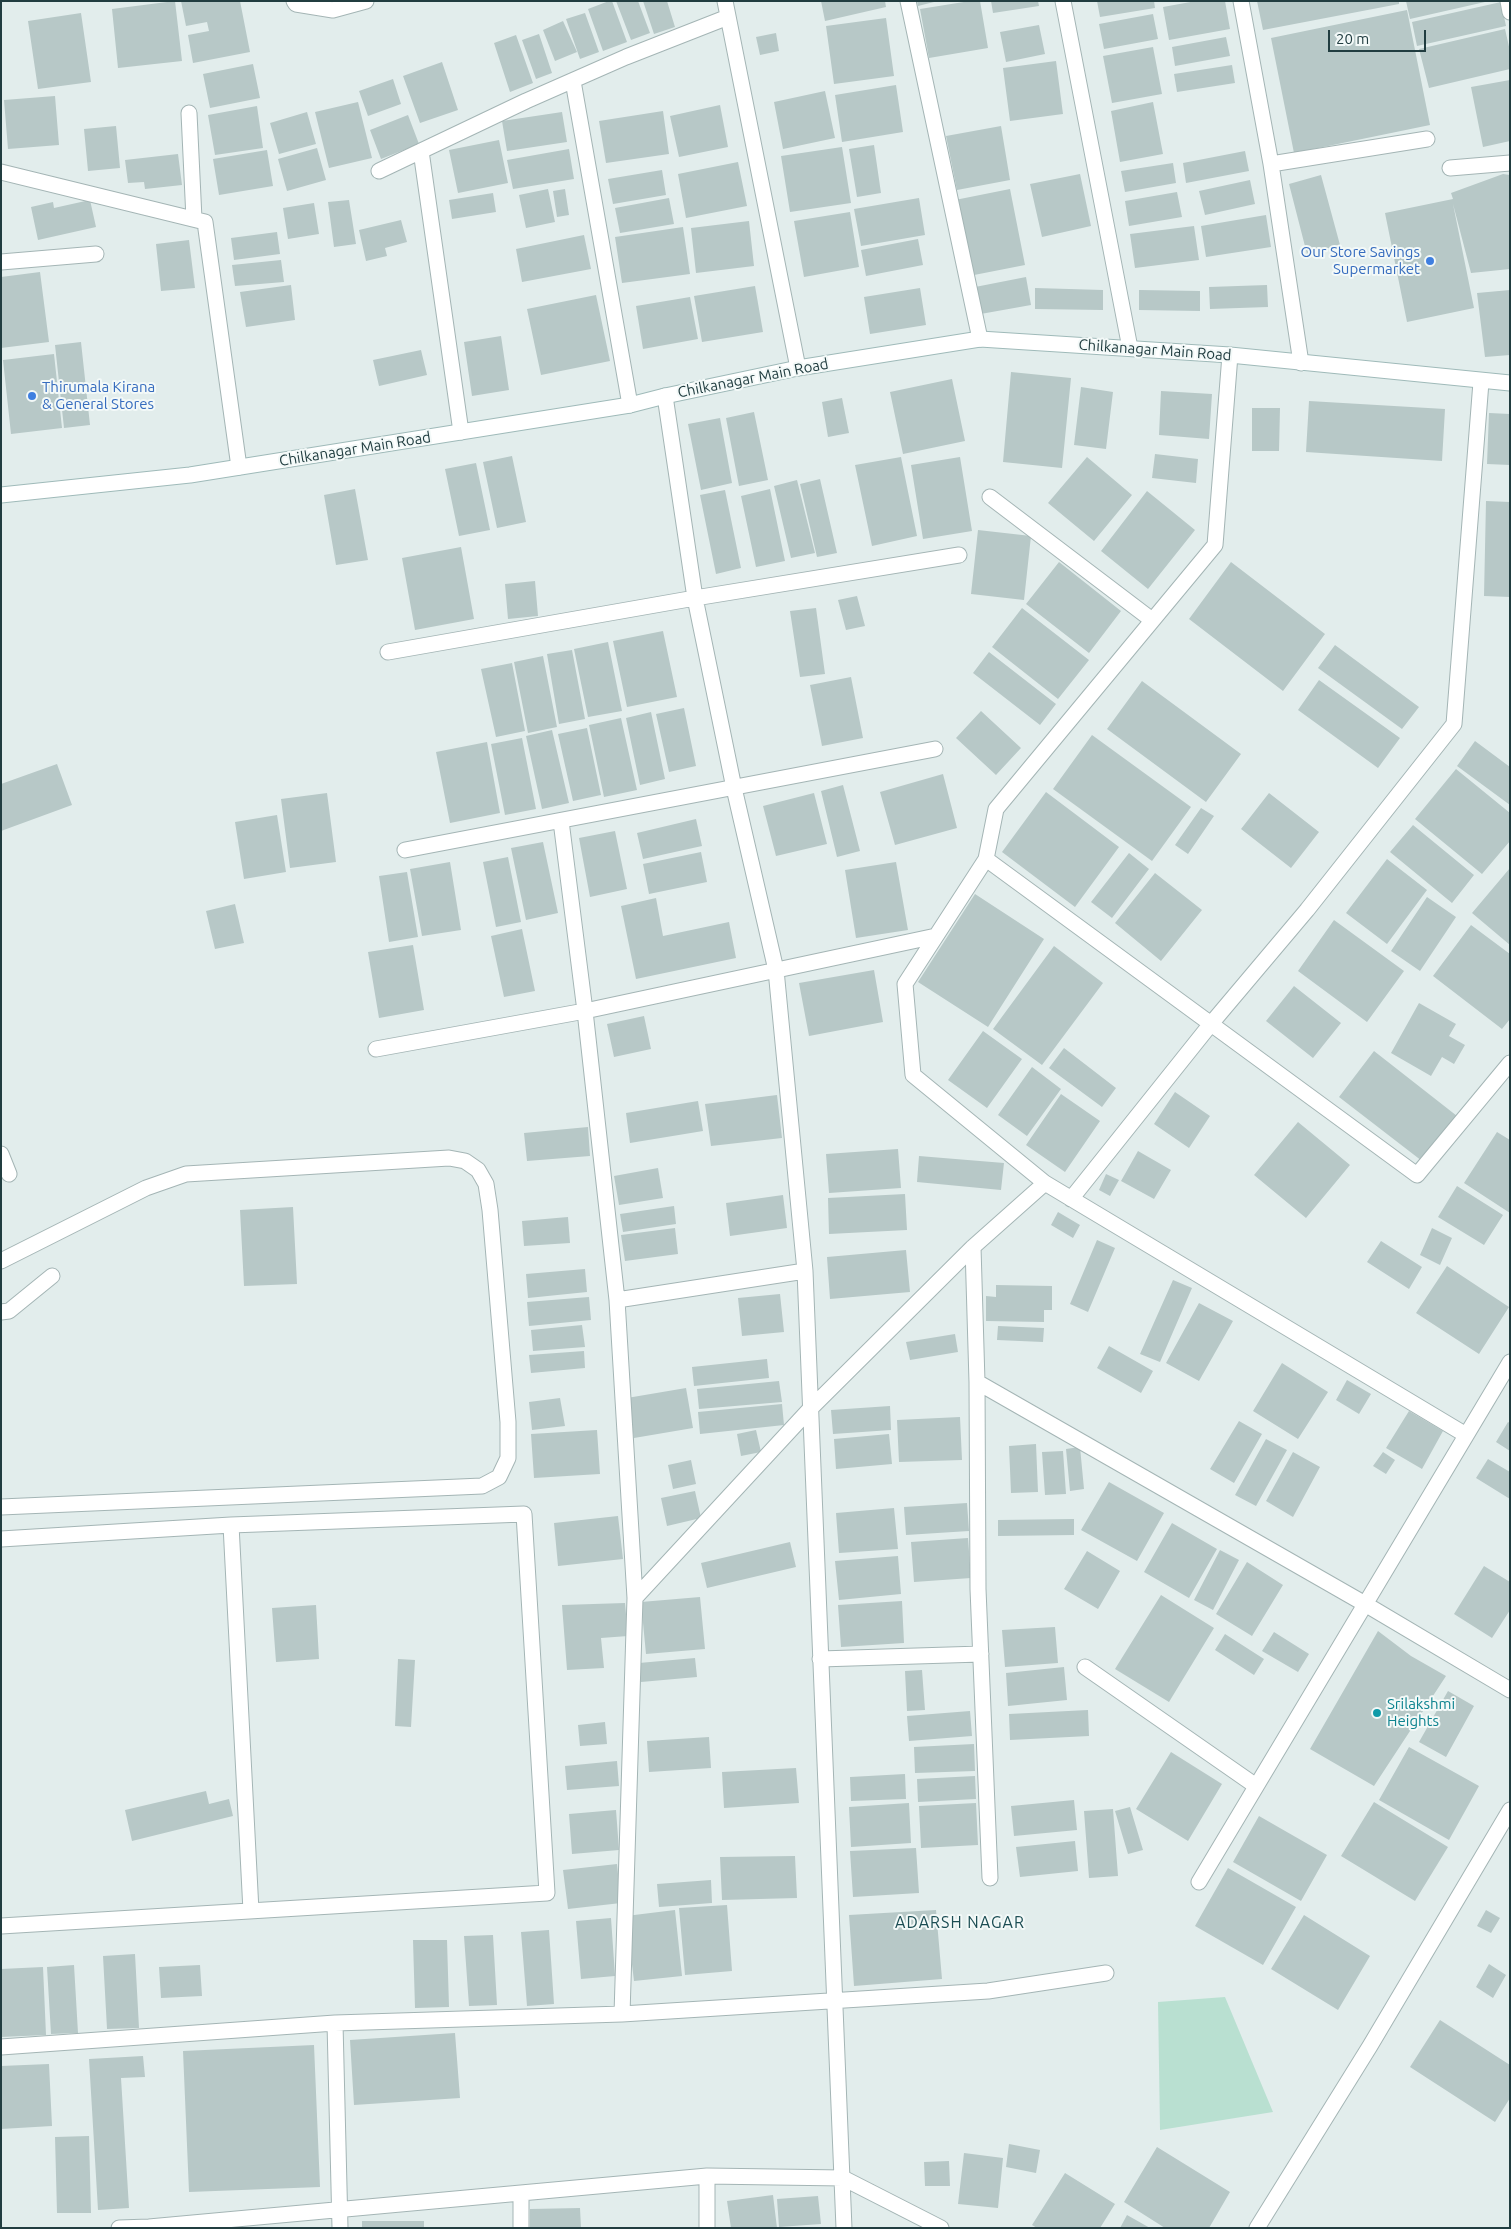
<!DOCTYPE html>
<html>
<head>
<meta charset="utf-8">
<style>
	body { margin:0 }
	#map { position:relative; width:1511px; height:2229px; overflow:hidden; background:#e2edec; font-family:Ubuntu,sans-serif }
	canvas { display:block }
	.frame { position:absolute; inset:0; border:2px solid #213d40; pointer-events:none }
	.scale { position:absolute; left:1328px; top:30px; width:98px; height:22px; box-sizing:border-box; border:2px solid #213d40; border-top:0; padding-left:6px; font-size:15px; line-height:18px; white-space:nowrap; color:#213d40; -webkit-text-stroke:4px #f3f9f8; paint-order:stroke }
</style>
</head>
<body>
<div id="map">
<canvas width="1511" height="2229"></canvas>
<div class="frame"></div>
<div class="scale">20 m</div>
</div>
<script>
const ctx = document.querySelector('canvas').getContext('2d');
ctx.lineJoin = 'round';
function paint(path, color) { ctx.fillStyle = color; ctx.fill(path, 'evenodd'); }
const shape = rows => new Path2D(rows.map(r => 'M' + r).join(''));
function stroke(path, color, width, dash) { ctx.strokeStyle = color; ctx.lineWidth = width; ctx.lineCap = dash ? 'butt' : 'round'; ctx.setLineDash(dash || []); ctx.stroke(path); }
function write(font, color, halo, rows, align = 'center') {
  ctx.font = font + ' Ubuntu,sans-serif'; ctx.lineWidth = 4; ctx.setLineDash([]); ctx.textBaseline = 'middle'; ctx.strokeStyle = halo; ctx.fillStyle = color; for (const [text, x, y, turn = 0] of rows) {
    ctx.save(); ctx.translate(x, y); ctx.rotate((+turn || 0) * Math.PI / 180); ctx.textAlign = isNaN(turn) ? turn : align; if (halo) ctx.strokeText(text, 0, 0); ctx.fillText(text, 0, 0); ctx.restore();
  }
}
const green = shape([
	[1225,1997,1273,2112,1160,2130,1158,2002]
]);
const building = shape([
	[175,1,182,61,118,68,112,9],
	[181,1,240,1,250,52,193,63,188,35,209,31,207,22,186,26],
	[609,1,612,1,627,42,603,51,588,9],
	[616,1,638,1,650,33,631,40],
	[643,1,667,1,675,27,654,34],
	[821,1,885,1,886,7,825,21],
	[917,1,934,1,934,2,918,6],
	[970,1,980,1,988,48,929,58,920,9],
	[991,1,1038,1,1039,6,993,13],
	[1097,1,1154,1,1155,8,1100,17],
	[1196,1,1225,1,1230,29,1169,40,1163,7],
	[1257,1,1399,1,1399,4,1263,30],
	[1406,1,1485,1,1485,2,1410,19],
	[1501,2,1506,26,1417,46,1412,22],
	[1407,10,1430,125,1294,153,1271,38],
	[81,13,91,82,38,89,28,21],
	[585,13,599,52,580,59,566,19],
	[1153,14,1158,39,1104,49,1099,24],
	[886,18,894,76,834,84,826,26],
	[563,21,577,52,555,61,543,30],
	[1039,25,1045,54,1006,62,1000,32],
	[1505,29,1510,51,1510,69,1429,88,1419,49],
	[776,33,779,51,760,55,756,37],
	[539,34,552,73,536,79,522,40],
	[516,35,533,83,510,92,494,43],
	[1226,37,1230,56,1175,66,1172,47],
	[1153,47,1162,94,1112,103,1103,56],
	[1056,61,1063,114,1010,121,1003,68],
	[442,62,458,110,420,123,403,76],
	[253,64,260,98,210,108,203,74],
	[1232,65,1235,83,1177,92,1174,74],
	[393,79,401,104,368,116,359,91],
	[1510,80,1510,141,1483,147,1471,87],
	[896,85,903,132,842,142,835,95],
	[825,91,835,138,783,149,774,102],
	[55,96,59,145,8,149,4,100],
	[358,102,372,158,329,168,315,112],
	[1153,102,1163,154,1120,162,1111,111],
	[720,105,728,147,679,157,670,116],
	[257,106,263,148,215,155,208,115],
	[663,111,669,154,606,163,599,121],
	[307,112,316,144,279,154,270,123],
	[562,112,567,142,507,151,502,121],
	[408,115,419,144,381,159,370,130],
	[116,126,120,168,88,171,84,129],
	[1001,126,1010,180,957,190,946,136],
	[499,140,508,183,458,193,449,150],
	[874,145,881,193,857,197,849,149],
	[842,147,851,203,790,212,781,156],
	[317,148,326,180,287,191,278,159],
	[569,149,574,179,513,189,507,160],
	[267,150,273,186,219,195,213,159],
	[1245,151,1249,171,1186,183,1183,163],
	[178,154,182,185,145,189,144,182,128,183,125,160],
	[738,162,747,206,686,218,678,174],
	[1173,163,1176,183,1125,192,1121,171],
	[662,170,666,195,613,204,608,179],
	[1080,174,1091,226,1042,237,1030,184],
	[1503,174,1510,175,1510,269,1471,273,1453,204,1474,308,1407,322,1385,213,1453,199,1451,193],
	[1321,175,1340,245,1307,254,1289,184],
	[1250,180,1255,204,1205,215,1199,191],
	[548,189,555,222,526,228,519,195],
	[565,189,569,215,557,217,553,191],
	[1010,189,1025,265,969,276,955,200],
	[1177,192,1182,217,1129,226,1125,201],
	[493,193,496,212,452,219,449,200],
	[669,198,674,224,620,233,615,208],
	[919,198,925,235,861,246,854,209],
	[90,200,96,227,38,240,31,207,53,202,54,208],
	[349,200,356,244,334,247,328,202],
	[314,203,319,234,288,239,283,208],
	[850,212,859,267,804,277,794,221],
	[1266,215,1271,247,1206,257,1201,226],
	[401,220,407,242,385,248,387,256,366,261,359,230],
	[749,221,754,266,696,273,691,228],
	[1194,226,1199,260,1135,268,1130,234],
	[683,227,690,274,622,283,615,237],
	[277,232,280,254,234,260,231,238],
	[584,235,591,269,522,282,516,249],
	[918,239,923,265,866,276,861,250],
	[189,240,195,288,161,291,156,244],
	[281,260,284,282,235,286,232,265],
	[40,272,49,342,1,348,1,277],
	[1026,277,1031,305,975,315,970,288],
	[291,285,295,320,246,327,240,292],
	[1267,285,1268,307,1210,309,1209,287],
	[755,286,763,332,702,342,694,296],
	[920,288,926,325,870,334,864,297],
	[1035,288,1103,290,1103,310,1035,309],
	[1139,290,1200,291,1200,311,1139,310],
	[1510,290,1510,355,1485,357,1477,293],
	[596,295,610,361,541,375,527,309],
	[690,297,698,339,643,349,636,306],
	[501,336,509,390,472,396,464,342],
	[81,342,90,425,64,428,55,345],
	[421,350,427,375,379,386,373,360],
	[54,354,62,428,11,434,3,360],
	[1011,372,1071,378,1062,468,1003,462],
	[952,379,965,441,903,454,890,392],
	[1081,387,1113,392,1106,449,1074,445],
	[1161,391,1212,394,1209,439,1159,435],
	[842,398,849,433,828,437,822,402],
	[1309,401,1445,409,1442,461,1306,452],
	[1252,408,1280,408,1279,451,1252,451],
	[754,412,768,480,739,486,726,418],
	[1489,413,1510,414,1510,465,1487,464],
	[720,418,732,483,701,490,688,424],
	[1155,454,1198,459,1196,483,1152,478],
	[512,456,526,522,497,528,483,462],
	[901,457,917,536,872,546,855,465],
	[960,457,972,531,923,539,911,465],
	[1087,457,1132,495,1094,541,1048,503],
	[476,463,490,530,459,536,445,469],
	[820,479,837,553,817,557,800,484],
	[797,480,815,553,791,558,774,486],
	[355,489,368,560,336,565,324,495],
	[770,489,785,561,756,567,741,496],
	[725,490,741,568,716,574,700,495],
	[1147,491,1195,530,1148,589,1101,551],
	[1486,501,1510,502,1510,597,1484,596],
	[978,530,1031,536,1024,600,971,594],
	[461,547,474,619,415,630,402,558],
	[1059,562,1121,611,1089,653,1026,604],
	[1231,562,1325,634,1283,691,1189,619],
	[535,581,538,616,508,619,505,584],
	[857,596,865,626,846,630,838,600],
	[816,608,825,674,800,677,790,611],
	[1022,608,1089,660,1058,699,992,647],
	[663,631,677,697,627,707,613,641],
	[608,642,622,711,588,717,574,649],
	[1335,645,1419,707,1402,729,1318,668],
	[572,650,585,719,559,724,547,654],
	[989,652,1056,704,1040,725,973,673],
	[543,656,557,727,528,733,514,662],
	[512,663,525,731,496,737,481,669],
	[851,677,863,738,822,746,810,685],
	[1319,680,1400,738,1378,768,1298,710],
	[1142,681,1241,754,1206,802,1107,729],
	[684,708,696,766,669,772,656,714],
	[981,711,1021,748,996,775,956,738],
	[651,712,665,779,640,785,626,718],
	[621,718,637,790,604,797,589,725],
	[587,728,601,795,573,801,558,734],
	[552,730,569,803,542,809,526,736],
	[1092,735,1191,807,1152,861,1053,789],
	[522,738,536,809,505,815,491,744],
	[1475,741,1510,767,1510,805,1457,766],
	[487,742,500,813,450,823,436,752],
	[57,764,72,805,1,831,1,784],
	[1456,769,1510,813,1510,841,1482,874,1415,819],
	[943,774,957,828,895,845,880,792],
	[843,785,860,851,837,857,821,791],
	[1046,792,1119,847,1075,907,1002,852],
	[327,793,336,862,290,868,281,799],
	[814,793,827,844,776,856,763,806],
	[1269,793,1319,832,1291,868,1241,829],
	[1201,808,1214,816,1188,854,1175,845],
	[277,815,286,872,244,879,235,822],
	[696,819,702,846,643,859,637,833],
	[1413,825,1474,875,1452,903,1390,852],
	[615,831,627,889,590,897,579,838],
	[543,842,558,913,526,920,511,848],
	[701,852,707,882,649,894,643,864],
	[1129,853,1149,869,1112,918,1091,902],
	[508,857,521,922,496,927,483,862],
	[1387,859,1427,890,1387,944,1346,913],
	[450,862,461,930,422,936,410,869],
	[896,862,908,930,856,938,845,870],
	[1510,868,1510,945,1472,913],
	[407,872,418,937,389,942,379,876],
	[1155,873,1202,910,1161,961,1115,923],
	[975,894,1044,939,988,1027,918,982],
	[1427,897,1456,917,1420,971,1391,951],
	[656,898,663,936,729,922,736,958,636,979,621,906],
	[235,904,244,943,215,949,206,911],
	[1334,920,1404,971,1367,1022,1298,971],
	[1471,925,1510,954,1510,1019,1502,1029,1433,976],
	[522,929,535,991,504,997,491,936],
	[413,945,424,1010,379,1018,368,952],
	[1054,946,1103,983,1042,1065,993,1029],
	[874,970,883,1022,809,1036,799,983],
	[1294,986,1341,1023,1313,1058,1266,1021],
	[1419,1003,1456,1024,1449,1036,1465,1045,1454,1064,1442,1057,1431,1076,1391,1053],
	[644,1016,651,1049,614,1057,607,1024],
	[983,1031,1022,1059,987,1108,948,1080],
	[1064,1048,1116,1088,1102,1107,1049,1068],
	[1374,1051,1457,1116,1422,1161,1339,1097],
	[1032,1067,1061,1089,1027,1136,998,1115],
	[1175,1092,1210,1116,1189,1148,1154,1124],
	[1061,1094,1100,1121,1065,1172,1026,1145],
	[777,1095,782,1138,711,1146,705,1104],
	[698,1101,703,1131,630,1143,626,1113],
	[1298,1122,1350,1165,1306,1218,1254,1175],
	[588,1127,590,1156,527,1161,524,1133],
	[1497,1132,1510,1140,1510,1213,1464,1183],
	[898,1149,901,1188,829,1193,826,1154],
	[1138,1151,1171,1170,1154,1199,1121,1181],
	[919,1156,1004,1163,1001,1190,917,1182],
	[658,1168,663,1198,619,1205,614,1176],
	[1106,1174,1119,1180,1110,1196,1099,1190],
	[1457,1186,1503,1215,1484,1245,1438,1217],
	[905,1194,907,1230,829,1234,828,1198],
	[783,1195,787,1228,730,1236,726,1203],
	[674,1206,676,1224,623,1232,620,1214],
	[293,1207,297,1284,244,1286,240,1210],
	[1058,1212,1080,1225,1073,1238,1051,1225],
	[568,1217,570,1243,524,1246,522,1221],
	[675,1228,678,1254,625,1261,621,1235],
	[1432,1228,1452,1238,1440,1265,1420,1255],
	[1097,1240,1115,1248,1088,1312,1070,1304],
	[1381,1241,1422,1267,1409,1289,1367,1262],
	[906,1250,910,1292,830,1299,827,1257],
	[1447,1266,1509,1307,1479,1354,1416,1313],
	[585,1269,587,1292,528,1298,526,1274],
	[1173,1280,1192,1288,1160,1362,1140,1354],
	[996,1285,1052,1286,1052,1310,1044,1310,1044,1322,986,1321,986,1296,996,1297],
	[780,1294,784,1332,742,1336,738,1298],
	[589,1297,591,1320,529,1326,527,1302],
	[1199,1303,1233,1321,1199,1381,1166,1363],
	[582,1325,585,1347,533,1351,531,1330],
	[998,1326,1044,1328,1043,1342,997,1340],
	[955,1334,958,1352,910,1360,906,1342],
	[1109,1346,1153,1371,1141,1393,1097,1368],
	[584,1351,585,1368,531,1373,529,1355],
	[767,1359,769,1378,694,1386,692,1367],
	[1282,1363,1328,1392,1298,1439,1253,1411],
	[1347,1380,1371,1394,1359,1414,1336,1400],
	[779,1381,782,1402,699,1409,697,1389],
	[686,1388,693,1428,634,1438,627,1398],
	[560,1398,565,1426,532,1430,529,1402],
	[782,1404,784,1425,700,1434,698,1412],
	[890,1406,891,1430,833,1434,831,1410],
	[1409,1411,1443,1431,1422,1469,1386,1448],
	[960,1417,962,1460,899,1462,897,1420],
	[1239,1421,1262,1434,1234,1483,1210,1469],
	[1508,1422,1510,1423,1510,1451,1496,1442],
	[597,1430,600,1474,534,1478,531,1434],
	[756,1430,761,1452,741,1456,737,1434],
	[889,1434,892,1464,836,1469,834,1439],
	[1266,1439,1287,1450,1256,1506,1235,1495],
	[1036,1444,1038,1492,1011,1493,1009,1446],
	[1080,1447,1084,1489,1070,1491,1066,1449],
	[1063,1451,1066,1494,1045,1495,1042,1452],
	[1293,1452,1320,1467,1293,1517,1266,1501],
	[1383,1452,1395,1460,1386,1474,1373,1466],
	[1488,1459,1510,1472,1510,1499,1476,1478],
	[691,1460,696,1484,673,1489,668,1465],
	[1109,1482,1164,1513,1137,1561,1081,1530],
	[695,1491,701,1518,667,1526,661,1498],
	[967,1503,969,1531,906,1535,904,1507],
	[894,1508,898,1549,839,1553,836,1513],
	[618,1516,623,1559,558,1566,554,1523],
	[1074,1519,1074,1535,998,1536,998,1520],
	[1172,1523,1217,1549,1189,1598,1144,1572],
	[968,1538,971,1578,914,1582,911,1542],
	[790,1542,796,1567,707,1588,701,1563],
	[1220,1550,1239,1560,1213,1610,1194,1600],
	[1087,1551,1120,1571,1098,1609,1064,1589],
	[898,1556,901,1594,839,1600,835,1561],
	[1247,1562,1283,1585,1252,1636,1216,1614],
	[1484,1566,1510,1582,1510,1610,1492,1638,1454,1614],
	[1161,1595,1214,1628,1169,1702,1115,1669],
	[700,1597,705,1649,646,1654,641,1602],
	[902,1601,904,1643,841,1647,838,1605],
	[625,1603,628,1636,601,1638,604,1668,567,1670,562,1605],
	[316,1605,319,1659,276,1662,272,1608],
	[1055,1627,1058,1663,1005,1667,1002,1630],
	[1378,1631,1411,1656,1446,1676,1374,1786,1310,1749],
	[1274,1632,1309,1654,1298,1672,1262,1651],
	[1225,1634,1264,1659,1254,1675,1215,1650],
	[695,1658,697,1677,641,1682,639,1663],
	[398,1659,415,1660,411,1727,395,1726],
	[1064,1667,1067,1700,1008,1706,1006,1673],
	[922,1670,925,1710,907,1711,905,1671],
	[1448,1691,1474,1706,1446,1757,1419,1742],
	[1088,1710,1089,1736,1010,1740,1009,1714],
	[970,1711,972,1736,909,1741,907,1716],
	[605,1722,607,1744,580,1746,578,1725],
	[709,1737,711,1768,649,1772,647,1741],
	[974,1744,975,1771,915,1773,914,1747],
	[1409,1747,1479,1786,1449,1840,1379,1800],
	[1171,1752,1222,1784,1188,1841,1136,1809],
	[617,1761,619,1786,567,1790,565,1766],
	[796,1768,799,1803,724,1808,722,1772],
	[905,1774,906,1799,851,1801,850,1777],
	[975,1776,976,1799,918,1802,917,1779],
	[206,1791,209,1804,229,1799,233,1816,132,1841,125,1810],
	[1074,1800,1077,1830,1014,1836,1011,1806],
	[1374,1802,1448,1847,1415,1901,1341,1856],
	[909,1803,911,1843,851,1847,849,1807],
	[976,1803,978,1845,921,1848,919,1806],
	[1130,1807,1143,1850,1128,1854,1115,1811],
	[1113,1809,1118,1876,1089,1878,1084,1811],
	[616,1810,619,1850,572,1854,569,1814],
	[1259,1816,1327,1855,1301,1901,1233,1862],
	[1075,1841,1078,1871,1020,1877,1016,1847],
	[916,1848,919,1893,853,1897,850,1851],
	[795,1856,797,1898,722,1900,720,1857],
	[617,1864,621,1903,568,1909,563,1870],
	[1228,1868,1296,1907,1263,1965,1195,1926],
	[711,1880,712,1903,659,1907,657,1884],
	[727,1905,732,1971,685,1975,679,1908],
	[675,1910,682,1976,634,1981,626,1916],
	[936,1910,942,1979,854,1986,849,1915],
	[1486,1910,1500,1918,1491,1933,1477,1926],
	[1304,1915,1370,1956,1338,2010,1271,1969],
	[611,1918,615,1976,581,1979,576,1921],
	[549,1930,554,2004,527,2006,521,1932],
	[493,1935,497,2005,469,2006,464,1936],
	[413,1940,447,1940,449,2007,415,2008],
	[135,1954,139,2028,107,2029,103,1956],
	[1489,1964,1506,1975,1493,1998,1476,1987],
	[74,1965,78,2033,51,2034,47,1967],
	[200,1965,202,1996,161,1998,159,1967],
	[43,1967,46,2035,1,2037,1,1969],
	[1440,2020,1510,2065,1510,2098,1495,2122,1410,2067],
	[455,2033,460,2098,354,2105,350,2040],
	[314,2045,320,2187,189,2192,183,2051],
	[143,2056,145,2077,121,2078,129,2208,98,2210,89,2059],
	[49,2064,52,2126,1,2129,1,2066],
	[89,2136,91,2213,57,2213,55,2137],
	[1009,2144,1040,2150,1036,2173,1006,2167],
	[1157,2147,1230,2192,1209,2228,1165,2228,1124,2202],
	[964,2153,1003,2158,998,2208,958,2204],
	[949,2161,950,2186,925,2186,924,2162],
	[1065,2173,1115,2204,1100,2228,1037,2228,1032,2225],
	[773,2195,777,2228,731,2228,727,2201],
	[818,2196,821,2224,779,2227,777,2199],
	[580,2208,581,2228,530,2228,530,2209],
	[1127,2215,1150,2228,1120,2228],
	[362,2221,424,2221,424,2228,362,2228]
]);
const service = shape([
	[1,1154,9,1174],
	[231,1525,251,1911],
	[1,1539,231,1525,524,1514,547,1893,1,1926]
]);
const minor = shape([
	[294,1,296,4,333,10,366,1],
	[725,1,798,368],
	[908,1,980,339],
	[1063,1,1130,348],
	[1241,1,1271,164,1301,363],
	[1508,1,1510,12],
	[573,81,630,405],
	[189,113,194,219],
	[421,151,461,432],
	[1271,164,1427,139],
	[1450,168,1510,163],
	[379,171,526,101,626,57,728,17],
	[1,172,205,222,239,467],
	[1,262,96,254],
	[1230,355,1215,545,996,809,986,859,905,984,913,1075,1045,1183,1466,1435],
	[665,396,695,598,734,788,776,970,805,1271,844,2228],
	[990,497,1152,620],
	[388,652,695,598,959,555],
	[405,850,935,749],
	[986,859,1417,1175,1510,1063],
	[376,1049,585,1011,561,821],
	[1071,1199,1210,1025,1307,910,1454,724,1481,382],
	[973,1247,977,1382,978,1589,990,1878],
	[1,1261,146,1188,186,1174,449,1158,465,1161,478,1170,486,1184,490,1210,508,1422,508,1458,499,1477,482,1486,1,1507],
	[617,1300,805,1271],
	[1,1312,9,1311,52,1276],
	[977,1382,1365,1604,1510,1690],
	[635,1598,809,1410,973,1247,1045,1183],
	[820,1659,981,1654],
	[1085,1667,1256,1786],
	[1199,1882,1510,1362],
	[622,2014,635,1598,617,1300,585,1011,936,936],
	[335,2023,340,2228],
	[1,2047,335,2023,622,2014,988,1991,1106,1973],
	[707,2176,707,2228],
	[119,2228,149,2227,707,2176,843,2178,941,2228],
	[521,2228,521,2193],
	[1257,2228,1370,2046,1510,1810]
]);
const secondary = shape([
	[1,495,190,475,630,405,665,396,798,368,980,339,1230,355,1510,383]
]);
const markers = [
	[1430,261,5,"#3f7fe0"],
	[32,396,5,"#3f7fe0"],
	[1377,1713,5,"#0f9aa8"]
];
const shopNames = [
	["Our Store Savings",1420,252],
	["Supermarket",1420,269],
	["Thirumala Kirana",42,387,"left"],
	["& General Stores",42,404,"left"]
];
const streetNames = [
	["Chilkanagar Main Road",1155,350,4],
	["Chilkanagar Main Road",753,378,-11],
	["Chilkanagar Main Road",355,449,-9]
];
const cultureNames = [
	["Srilakshmi",1387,1704],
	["Heights",1387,1721]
];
const neighbourhoodNames = [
	["ADARSH NAGAR",960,1923]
];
paint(green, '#b9e0d1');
paint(building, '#b7c8c7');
stroke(service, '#a4b5b5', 17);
stroke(minor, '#a4b5b5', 17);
stroke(secondary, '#9fbab9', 17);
stroke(service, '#fff', 15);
stroke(minor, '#fff', 15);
stroke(secondary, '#fff', 15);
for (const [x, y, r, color] of markers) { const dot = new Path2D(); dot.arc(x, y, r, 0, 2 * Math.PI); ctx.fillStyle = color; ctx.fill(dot); stroke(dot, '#f3f9f8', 2); }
write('15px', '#366cbe', '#f3f9f8', shopNames, 'right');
write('15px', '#213d40', '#f3f9f8', streetNames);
write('15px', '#0d838f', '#f3f9f8', cultureNames, 'left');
ctx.letterSpacing = '1px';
write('16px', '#1b4d53', '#f3f9f8', neighbourhoodNames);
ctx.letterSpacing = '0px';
</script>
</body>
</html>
